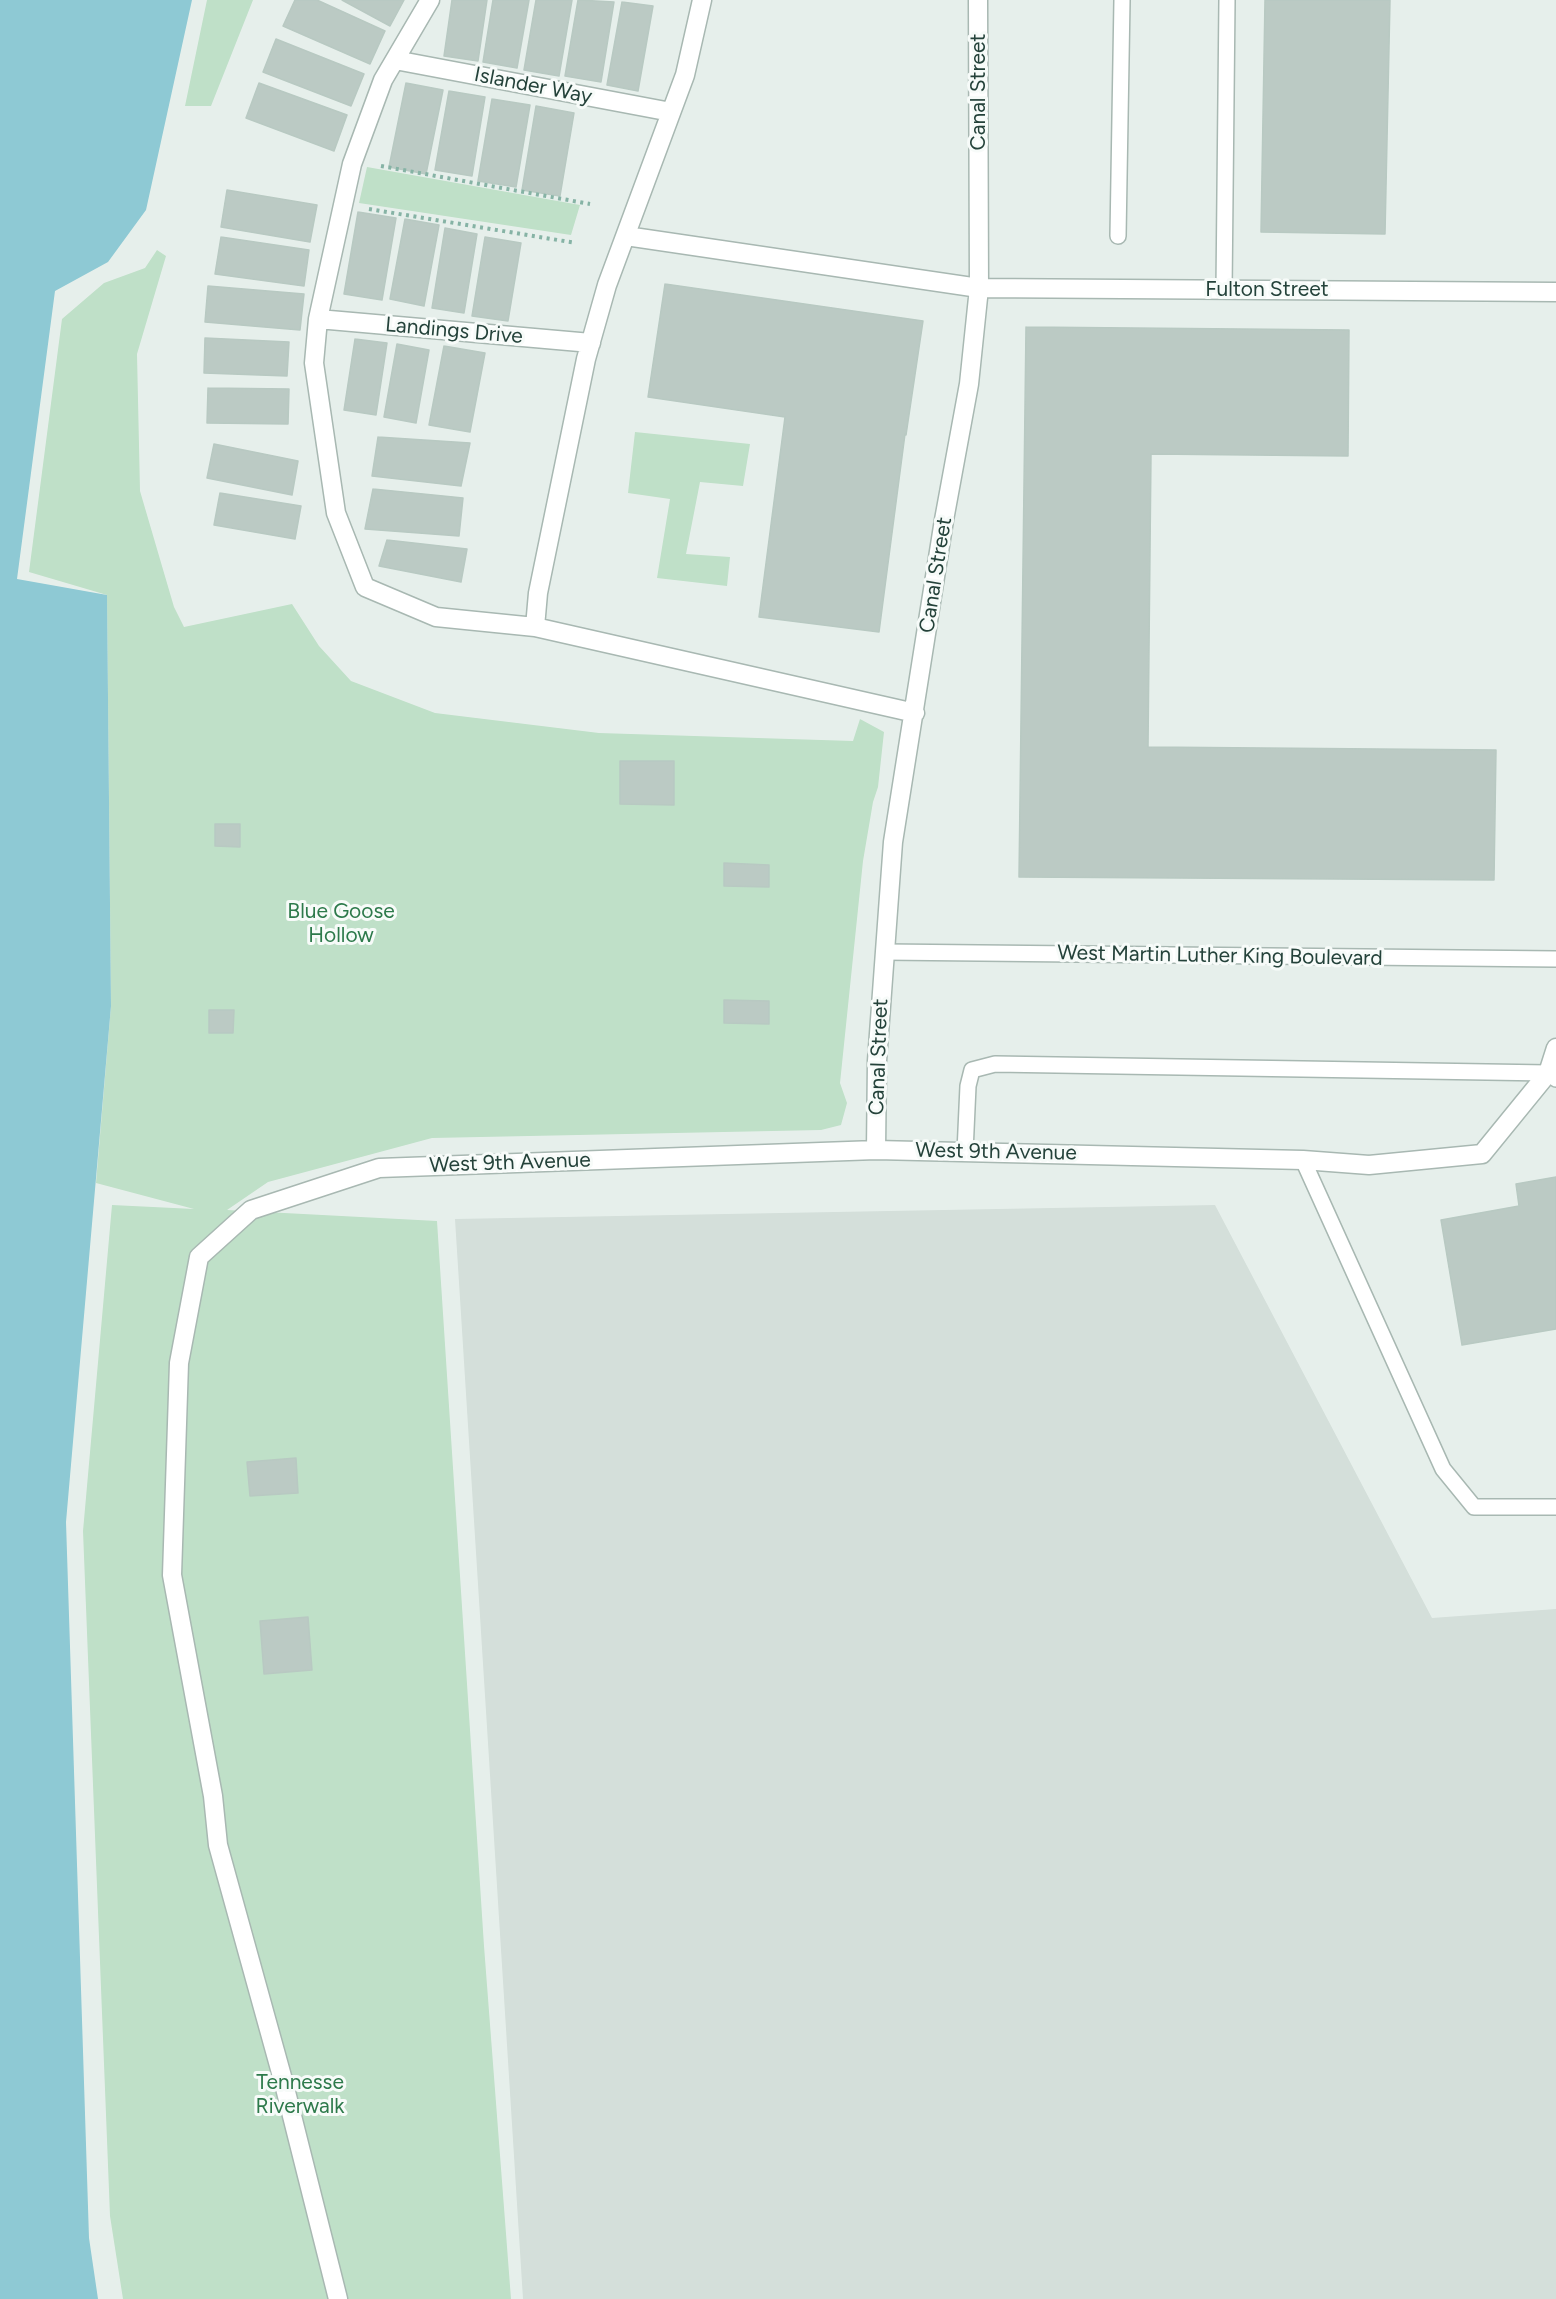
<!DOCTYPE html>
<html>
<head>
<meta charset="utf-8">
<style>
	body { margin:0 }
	canvas { display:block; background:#e6efeb }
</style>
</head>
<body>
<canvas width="1556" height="2299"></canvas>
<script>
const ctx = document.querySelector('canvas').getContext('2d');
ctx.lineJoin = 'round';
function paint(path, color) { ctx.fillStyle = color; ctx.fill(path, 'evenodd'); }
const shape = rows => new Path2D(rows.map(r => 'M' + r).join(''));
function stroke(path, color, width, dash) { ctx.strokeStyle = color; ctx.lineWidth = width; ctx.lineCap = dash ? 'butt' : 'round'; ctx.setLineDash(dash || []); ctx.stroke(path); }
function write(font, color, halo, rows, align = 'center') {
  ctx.font = font + ' Figtree,sans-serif'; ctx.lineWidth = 6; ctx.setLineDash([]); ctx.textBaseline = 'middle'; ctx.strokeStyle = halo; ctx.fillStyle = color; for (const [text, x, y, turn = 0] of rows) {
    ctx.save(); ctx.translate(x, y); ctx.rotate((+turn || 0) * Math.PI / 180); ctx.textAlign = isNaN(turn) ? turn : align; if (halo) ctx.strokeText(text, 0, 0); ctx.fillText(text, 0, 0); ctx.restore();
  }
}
const built = shape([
	[1215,1205,1432,1618,1556,1609,1556,2299,523,2299,455,1219]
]);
const green = shape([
	[207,0,253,0,211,106,185,106],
	[367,167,580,205,571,235,359,203],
	[157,250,166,256,137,354,140,491,174,607,184,627,292,604,319,646,351,681,435,713,599,733,853,741,860,719,884,732,878,787,873,802,863,861,840,1083,847,1103,841,1125,821,1130,432,1138,268,1182,227,1210,437,1221,484,1946,511,2299,123,2299,110,2216,83,1531,112,1205,194,1209,96,1183,111,1006,107,595,29,572,62,319,104,283,145,268],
	[635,432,750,444,743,486,700,482,686,554,730,557,727,586,657,578,670,499,628,493]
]);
const water = shape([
	[0,0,192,0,146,210,108,262,55,291,17,579,107,595,111,1006,66,1522,89,2238,98,2299,0,2299]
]);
const building = shape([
	[295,0,317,0,385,31,370,64,283,26,295,0],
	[342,0,404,0,390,26,342,0],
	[452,0,487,0,478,61,444,56,452,0],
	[493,0,529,0,517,68,483,62,493,0],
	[536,0,572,0,559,76,524,70,536,0],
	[578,0,614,2,601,82,565,76,578,0],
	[1265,0,1390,0,1385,234,1261,232,1265,0],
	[622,2,653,6,638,91,607,85,622,2],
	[276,39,364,74,351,106,263,72,276,39],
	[259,83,347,115,334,151,246,118,259,83],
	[406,83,443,90,426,174,389,167,406,83],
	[449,91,485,97,472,176,435,170,449,91],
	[492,99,530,105,516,187,478,181,492,99],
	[536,106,574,113,560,196,522,190,536,106],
	[227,190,317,205,310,242,221,227,227,190],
	[358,212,396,218,382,300,344,294,358,212],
	[405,219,439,225,424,306,390,299,405,219],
	[445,228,477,234,464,313,432,308,445,228],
	[221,237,309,250,304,286,215,274,221,237],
	[485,237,521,243,508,321,472,316,485,237],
	[665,284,923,321,906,435,905,434,879,632,759,617,785,417,648,397,665,284],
	[208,286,304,294,300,330,205,322,208,286],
	[1026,327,1349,330,1348,456,1151,454,1148,747,1496,750,1494,880,1019,877,1026,327],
	[205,338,289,342,287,376,204,373,205,338],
	[355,339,387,343,376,415,344,410,355,339],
	[397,344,429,350,416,423,384,417,397,344],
	[444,346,485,353,470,432,429,425,444,346],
	[208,388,289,389,288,424,207,423,208,388],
	[378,437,470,443,461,486,372,476,378,437],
	[214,444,298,461,292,495,207,478,214,444],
	[373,489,463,498,459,536,365,529,373,489],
	[220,493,301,506,295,539,214,525,220,493],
	[387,540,467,549,461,582,379,566,387,540],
	[620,761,674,761,674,805,620,804,620,761],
	[215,824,240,824,240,847,215,846,215,824],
	[724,863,769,865,769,887,724,886,724,863],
	[724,1000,769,1001,769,1024,724,1023,724,1000],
	[209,1010,234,1010,233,1033,209,1033,209,1010],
	[1556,1177,1556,1329,1462,1345,1441,1220,1519,1206,1516,1184,1556,1177],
	[296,1458,298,1493,250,1496,247,1462,296,1458],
	[308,1617,312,1670,264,1674,260,1621,308,1617]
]);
const path = shape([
	[381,166,590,204],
	[369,209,576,243]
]);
const lane = shape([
	[1118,236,1122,0],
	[1224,290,1227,0],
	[884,952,1556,959],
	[965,1152,968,1086,972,1070,995,1064,1548,1073,1556,1079],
	[1303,1160,1443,1469,1474,1507,1556,1507]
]);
const street = shape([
	[430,0,383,80,352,164,318,319,314,363,336,513,365,587,436,617,535,627,915,713],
	[395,60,671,112],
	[626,236,979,288,1556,292],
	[318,319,591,343],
	[535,627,538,593,586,359,607,285,685,75,702,0],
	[876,1150,877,1061,893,842,944,520,969,384,979,288,978,0],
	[338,2299,283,2080,218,1845,213,1796,172,1575,179,1363,199,1257,251,1210,379,1168,876,1150,1303,1160,1369,1165,1482,1154,1548,1073,1556,1048]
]);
const streetNames = [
	["Islander Way",533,86,11],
	["Canal Street",979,92,-90],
	["Fulton Street",1267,290],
	["Landings Drive",454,331,5],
	["Canal Street",936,575,-81],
	["West Martin Luther King Boulevard",1220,956,1],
	["Canal Street",879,1057,-88],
	["West 9th Avenue",996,1152,1],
	["West 9th Avenue",510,1163,-2]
];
const parkNames = [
	["Blue Goose",341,912],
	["Hollow",341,936],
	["Tennesse",300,2083],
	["Riverwalk",300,2107]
];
paint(built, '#d4dfda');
paint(green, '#bfe0c8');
paint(water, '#8ec9d4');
paint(building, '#bbcac4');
stroke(building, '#b8c9c2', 1.5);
stroke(lane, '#a8b8b2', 18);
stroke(street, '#a8b8b2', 21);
stroke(path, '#86b3a5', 4, [3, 4.5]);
stroke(lane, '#fff', 15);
stroke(street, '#fff', 18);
write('21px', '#24423a', '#f7fbf9', streetNames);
write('21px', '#2d7a4b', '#f7fbf9', parkNames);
</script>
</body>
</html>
